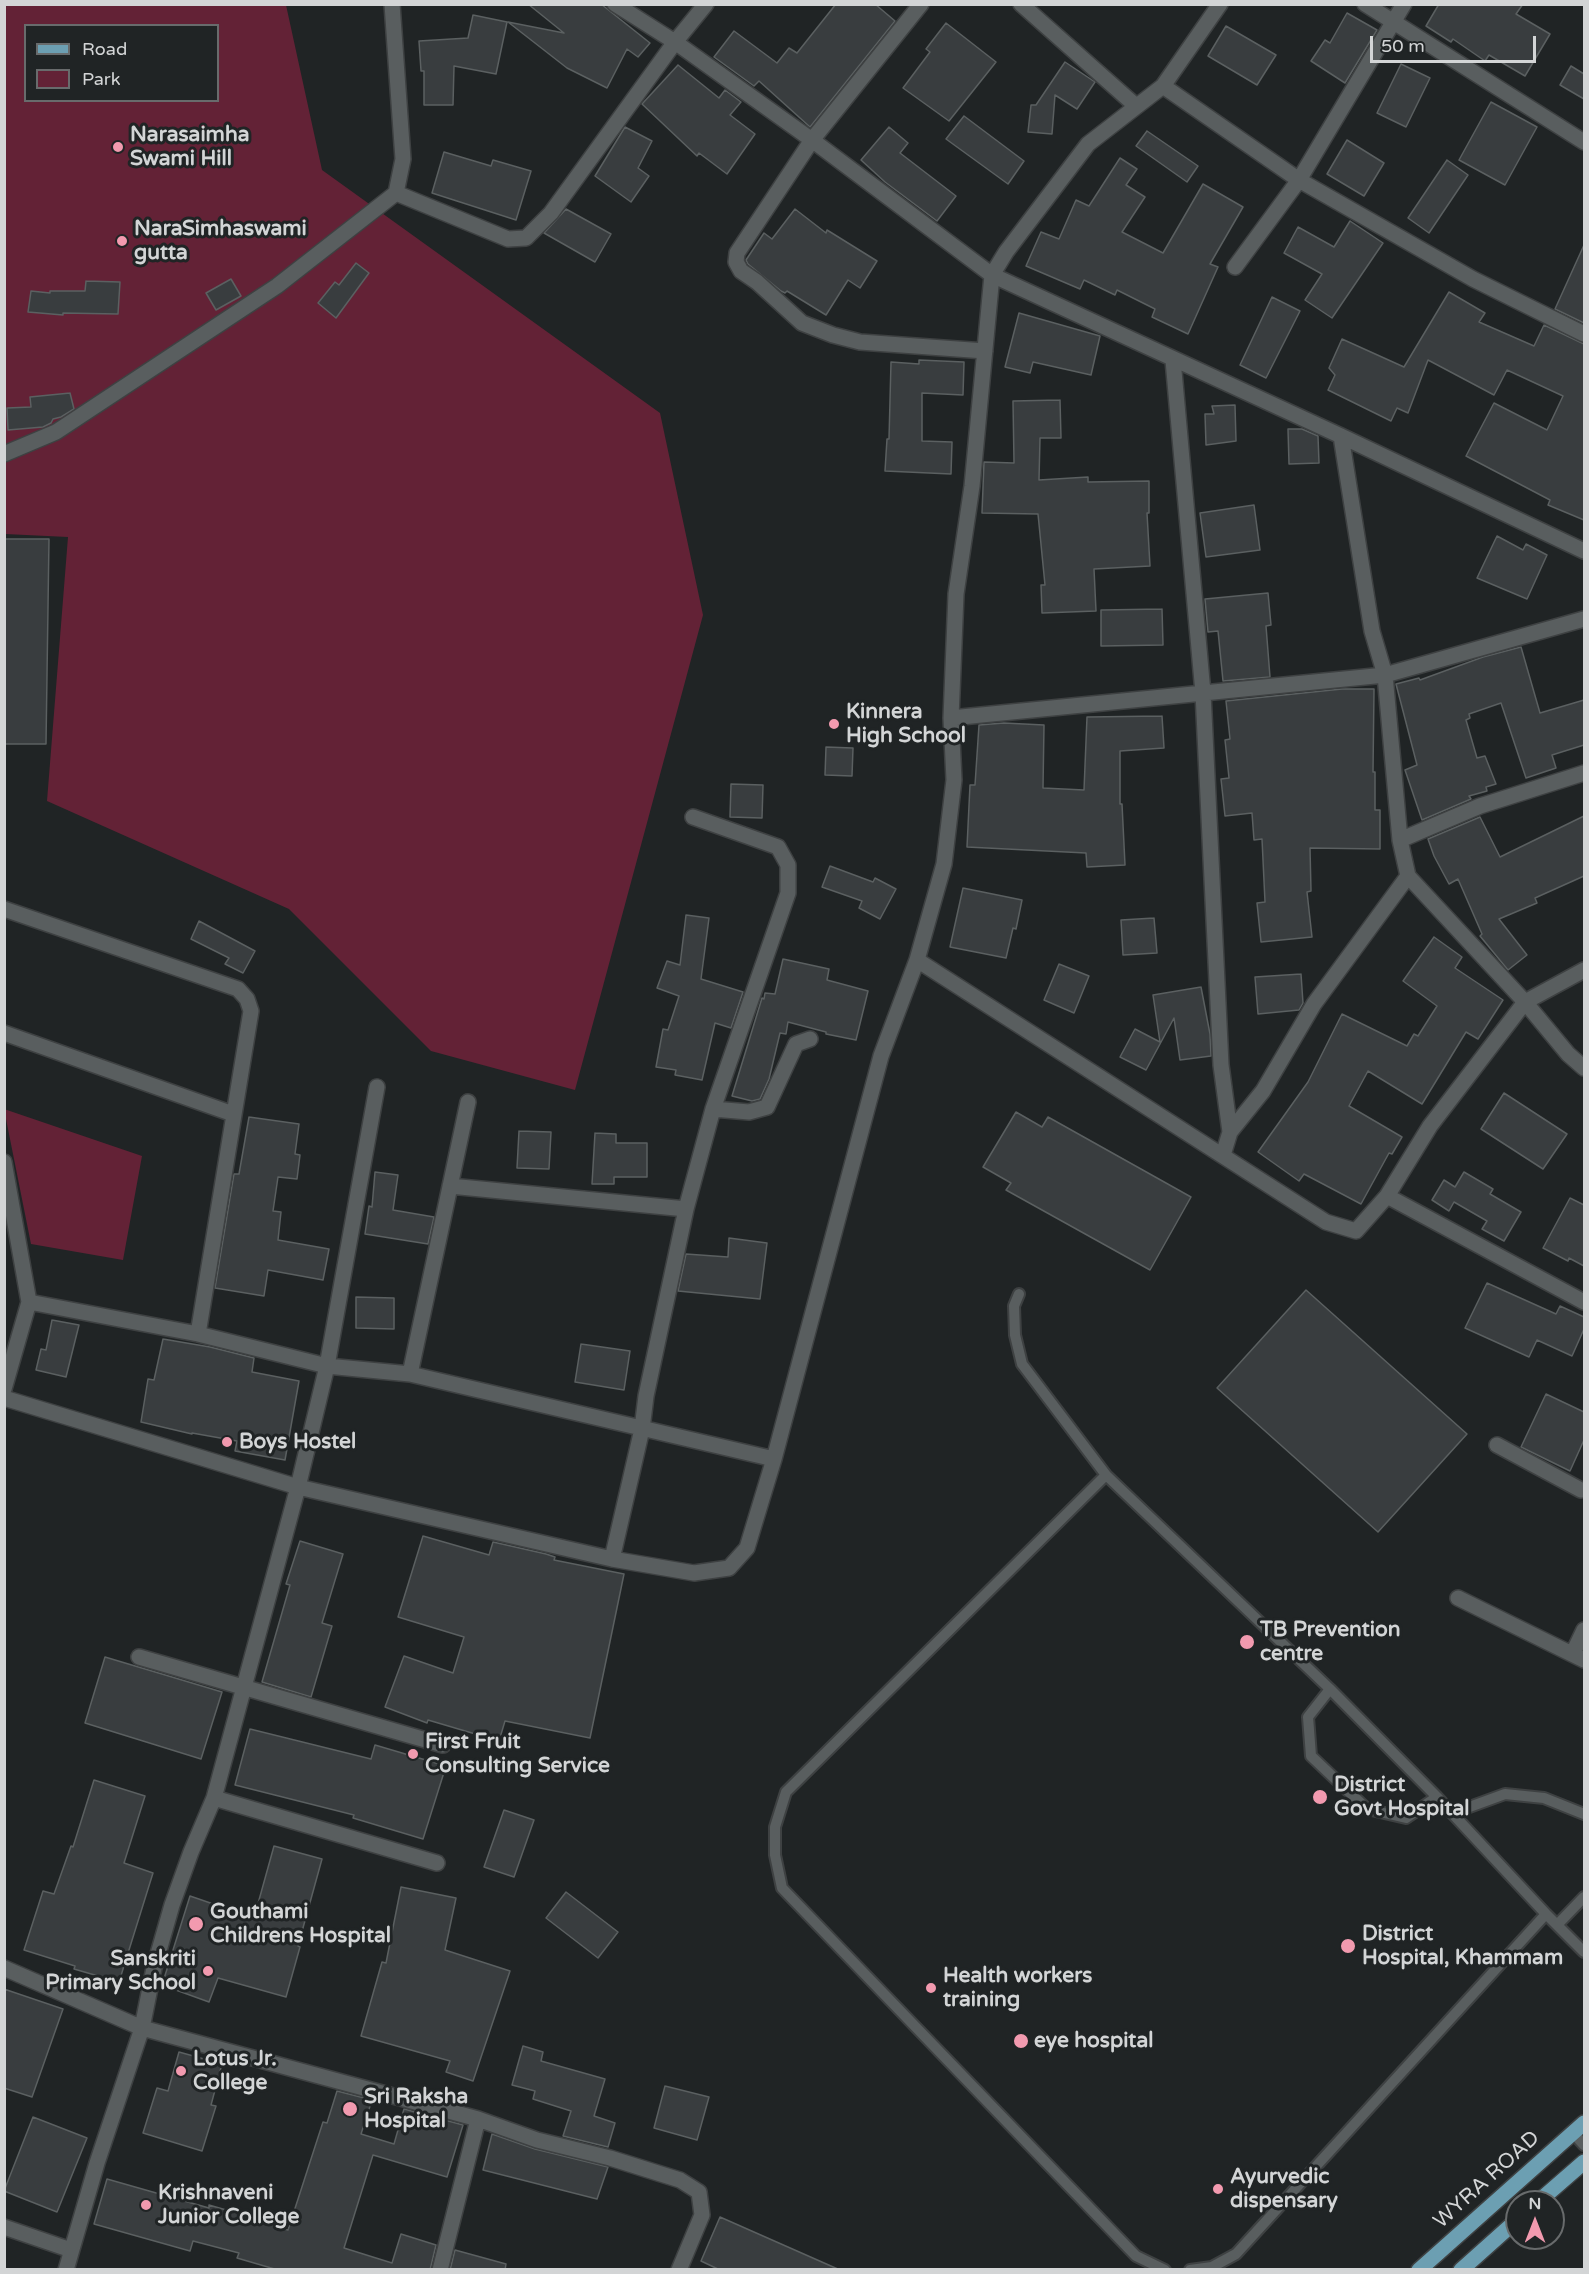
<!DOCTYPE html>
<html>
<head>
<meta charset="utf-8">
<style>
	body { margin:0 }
	#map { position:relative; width:1589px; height:2274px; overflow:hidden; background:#202425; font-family:"Varela Round",sans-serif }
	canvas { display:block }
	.frame { position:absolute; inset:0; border:6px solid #d3d5d6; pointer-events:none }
	.legend { position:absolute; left:24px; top:24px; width:195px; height:78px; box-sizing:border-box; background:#202425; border:2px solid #686b6c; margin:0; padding:8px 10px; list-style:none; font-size:18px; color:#d3d5d6 }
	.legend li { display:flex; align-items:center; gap:12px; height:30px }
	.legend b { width:30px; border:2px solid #686b6c }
	.north { position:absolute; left:1505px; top:2190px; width:60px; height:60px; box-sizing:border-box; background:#202425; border:2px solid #686b6c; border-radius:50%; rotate:0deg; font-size:16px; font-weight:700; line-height:24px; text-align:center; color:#d3d5d6 }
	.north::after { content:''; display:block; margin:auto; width:21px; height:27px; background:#f29aaf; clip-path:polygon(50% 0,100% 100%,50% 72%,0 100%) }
	.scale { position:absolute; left:1370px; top:36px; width:166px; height:27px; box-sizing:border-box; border:3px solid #d3d5d6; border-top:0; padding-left:8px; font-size:18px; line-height:21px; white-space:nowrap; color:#d3d5d6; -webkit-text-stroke:4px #202425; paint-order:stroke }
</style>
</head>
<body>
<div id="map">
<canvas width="1589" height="2274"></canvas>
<div class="frame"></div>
<ul class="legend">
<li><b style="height:8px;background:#6c9fb2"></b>Road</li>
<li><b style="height:16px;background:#632236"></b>Park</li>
</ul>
<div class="north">N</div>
<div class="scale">50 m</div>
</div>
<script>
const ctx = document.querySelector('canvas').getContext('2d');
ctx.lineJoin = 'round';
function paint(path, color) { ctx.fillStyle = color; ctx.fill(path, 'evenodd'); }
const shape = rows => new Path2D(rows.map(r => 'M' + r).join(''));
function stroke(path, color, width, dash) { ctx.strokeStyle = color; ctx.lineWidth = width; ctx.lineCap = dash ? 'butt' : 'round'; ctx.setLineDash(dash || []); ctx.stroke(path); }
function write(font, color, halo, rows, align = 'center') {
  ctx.font = font + ' "Varela Round",sans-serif'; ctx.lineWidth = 6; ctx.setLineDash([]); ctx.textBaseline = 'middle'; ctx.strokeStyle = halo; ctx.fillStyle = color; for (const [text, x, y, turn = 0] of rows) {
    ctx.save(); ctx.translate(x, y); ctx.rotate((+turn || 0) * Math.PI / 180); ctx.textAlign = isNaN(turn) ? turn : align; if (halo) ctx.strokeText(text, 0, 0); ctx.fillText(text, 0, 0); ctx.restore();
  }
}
const green = shape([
	[5,5,286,5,322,170,660,413,703,615,575,1090,431,1051,289,909,47,801,68,537,5,534],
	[26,26,218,26,218,100,26,100],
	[4,1109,142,1156,123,1260,31,1244]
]);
const building = shape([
	[528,4,601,4,650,43,638,57,627,49,607,88,567,68,508,22,564,33,528,4],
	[836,4,875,4,895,21,810,127,759,81,754,86,714,57,734,31,777,63,789,48,797,53,836,4],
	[1439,4,1523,4,1516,14,1550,34,1525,76,1489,55,1485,61,1453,39,1451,42,1426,26,1439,4],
	[1347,13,1377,30,1345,83,1311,61,1325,40,1330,43,1347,13],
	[473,15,507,22,496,74,454,66,453,105,424,105,424,71,421,71,419,41,468,38,473,15],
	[946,23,996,62,949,121,903,88,930,52,926,49,946,23],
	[1226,26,1276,55,1257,85,1208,56,1226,26],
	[1065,62,1095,82,1077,109,1055,95,1052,134,1028,132,1031,105,1036,105,1065,62],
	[1401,64,1430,78,1406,127,1377,113,1401,64],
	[678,65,719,98,725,90,741,102,730,115,755,134,727,174,699,153,697,156,642,104,678,65],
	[1571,66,1584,74,1584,99,1560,85,1571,66],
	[1491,102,1537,127,1505,185,1459,160,1491,102],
	[964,116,1024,161,1008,184,946,139,964,116],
	[625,127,652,141,638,168,649,176,631,202,595,176,625,127],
	[889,127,908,143,900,153,956,196,937,221,885,182,861,160,889,127],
	[1147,131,1198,166,1187,182,1136,146,1147,131],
	[1347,140,1384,163,1364,196,1327,174,1347,140],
	[444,152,491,166,493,160,531,171,516,220,432,193,444,152],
	[1120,158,1137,169,1126,185,1145,197,1122,232,1163,253,1203,184,1243,207,1210,264,1218,267,1188,334,1152,317,1155,309,1117,290,1115,295,1084,280,1080,289,1026,266,1041,232,1059,239,1076,200,1089,206,1120,158],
	[1447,160,1468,175,1429,233,1408,218,1447,160],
	[566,209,611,234,595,262,544,233,566,209],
	[795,209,826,233,827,230,877,261,860,288,848,280,826,315,787,291,785,293,781,291,748,264,746,260,764,233,772,239,795,209],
	[1350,221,1383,243,1332,318,1305,300,1322,274,1284,253,1298,227,1334,247,1350,221],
	[1584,245,1584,323,1555,309,1584,245],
	[356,263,369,273,336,318,318,303,335,282,339,285,356,263],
	[231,279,241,296,216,310,206,293,231,279],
	[86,281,120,282,118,314,63,313,63,315,28,312,31,291,50,293,50,291,85,291,86,281],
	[1449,292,1485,313,1479,322,1534,346,1544,325,1584,344,1584,520,1548,505,1550,500,1466,456,1494,403,1547,430,1563,396,1507,370,1494,395,1428,360,1408,413,1397,408,1391,421,1328,390,1335,375,1329,368,1342,339,1404,367,1449,292],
	[1272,297,1300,311,1266,378,1240,365,1272,297],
	[1019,313,1100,336,1091,375,1033,362,1030,373,1005,367,1019,313],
	[919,360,964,362,963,395,922,393,922,441,952,442,951,474,885,471,887,439,889,439,891,362,919,364,919,360],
	[70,393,74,409,61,417,53,419,51,423,43,427,8,430,7,408,31,407,30,397,70,393],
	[1060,400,1061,438,1040,438,1039,480,1088,477,1088,482,1149,481,1149,513,1147,513,1150,566,1094,569,1096,611,1042,613,1041,585,1045,585,1038,514,982,513,984,462,1014,463,1013,401,1060,400],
	[1235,405,1236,441,1206,445,1205,414,1214,414,1212,406,1235,405],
	[1288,429,1302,429,1318,436,1319,463,1289,464,1288,429],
	[1254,505,1260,550,1206,557,1200,513,1254,505],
	[1497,536,1523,550,1526,544,1547,555,1527,599,1477,578,1497,536],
	[4,539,49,539,46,744,4,744,4,539],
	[1268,593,1271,625,1266,626,1270,677,1223,681,1218,631,1208,632,1205,599,1268,593],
	[1162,609,1163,645,1101,646,1101,610,1162,609],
	[1521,647,1540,713,1584,700,1584,745,1552,755,1556,768,1526,778,1501,703,1469,714,1470,718,1466,720,1477,758,1485,756,1496,784,1486,787,1487,791,1469,796,1471,799,1422,820,1405,770,1417,765,1396,684,1419,678,1420,680,1483,657,1521,647],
	[1342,689,1374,689,1373,772,1375,772,1375,810,1380,810,1380,849,1310,848,1311,891,1307,892,1312,937,1261,942,1257,903,1265,902,1262,839,1254,840,1252,813,1225,816,1221,779,1229,778,1225,740,1230,739,1226,701,1342,689],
	[1162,716,1164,748,1120,751,1120,804,1122,804,1125,865,1087,867,1086,853,967,847,970,785,975,785,979,725,1004,723,1044,725,1043,788,1084,790,1087,717,1162,716],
	[826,747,853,748,852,776,825,775,826,747],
	[731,784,763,785,762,818,730,817,731,784],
	[1584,816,1584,876,1535,898,1537,903,1499,919,1527,955,1508,970,1480,936,1482,934,1458,879,1449,884,1434,856,1428,839,1480,817,1500,857,1584,816],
	[830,866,873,882,875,878,896,889,880,919,859,908,862,901,822,887,830,866],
	[963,888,1022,900,1016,929,1013,928,1006,958,950,947,963,888],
	[686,915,709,918,701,979,743,992,731,1028,715,1023,702,1080,675,1075,676,1070,656,1067,663,1029,668,1030,679,996,657,988,667,961,680,965,686,915],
	[1154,918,1157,953,1123,955,1121,920,1154,918],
	[199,921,255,951,243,973,225,964,229,958,191,939,199,921],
	[1434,937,1462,957,1455,968,1503,1000,1478,1039,1466,1032,1422,1104,1368,1071,1349,1106,1402,1137,1392,1154,1389,1153,1361,1204,1304,1174,1299,1181,1258,1152,1308,1082,1342,1014,1407,1046,1414,1034,1418,1036,1437,1006,1403,981,1434,937],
	[783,959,829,969,827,980,868,991,856,1040,826,1034,826,1032,788,1022,786,1034,780,1033,769,1079,760,1099,752,1101,732,1096,762,998,764,999,765,993,775,994,783,959],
	[1059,964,1089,976,1074,1013,1044,1000,1059,964],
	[1301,974,1303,1003,1299,1010,1258,1014,1255,977,1301,974],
	[1201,987,1210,1034,1211,1056,1180,1060,1174,1018,1146,1070,1120,1057,1135,1029,1160,1042,1153,995,1201,987],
	[1504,1093,1567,1134,1543,1169,1481,1129,1504,1093],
	[1016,1112,1042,1127,1048,1117,1191,1197,1150,1270,1006,1190,1011,1183,983,1167,1016,1112],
	[249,1117,299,1124,295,1154,300,1155,297,1179,278,1177,273,1211,281,1212,278,1240,329,1249,323,1280,268,1270,264,1296,215,1288,234,1174,239,1174,249,1117],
	[519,1131,551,1132,549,1169,517,1168,519,1131],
	[595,1133,616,1134,616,1143,647,1143,647,1177,614,1177,614,1184,592,1184,595,1133],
	[375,1172,398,1175,393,1210,434,1217,428,1244,365,1234,369,1206,372,1207,375,1172],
	[1464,1172,1493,1189,1490,1194,1521,1212,1504,1241,1482,1229,1487,1221,1454,1202,1449,1211,1432,1200,1444,1180,1455,1187,1464,1172],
	[1570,1198,1584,1205,1584,1266,1569,1258,1568,1261,1543,1248,1570,1198],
	[729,1238,767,1243,760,1299,678,1291,686,1254,728,1257,729,1238],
	[1487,1283,1556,1314,1560,1306,1584,1317,1584,1329,1572,1356,1537,1340,1529,1357,1465,1328,1487,1283],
	[1306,1290,1467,1434,1378,1532,1217,1388,1306,1290],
	[356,1297,394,1298,394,1329,356,1328,356,1297],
	[52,1320,79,1325,66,1377,36,1370,41,1349,46,1350,52,1320],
	[163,1339,210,1347,254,1358,252,1372,299,1381,285,1460,235,1451,237,1441,192,1433,192,1434,141,1422,148,1379,154,1380,163,1339],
	[581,1344,630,1351,624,1390,575,1382,581,1344],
	[1546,1394,1584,1412,1584,1440,1570,1471,1521,1447,1546,1394],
	[423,1536,489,1555,493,1542,546,1554,555,1557,554,1560,624,1574,590,1738,505,1721,499,1741,428,1720,427,1723,385,1707,404,1656,453,1673,464,1637,398,1617,423,1536],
	[300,1541,343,1554,322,1623,332,1626,311,1697,262,1682,290,1585,286,1584,300,1541],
	[105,1657,222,1692,201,1759,85,1723,105,1657],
	[250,1729,371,1759,375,1745,446,1766,423,1839,353,1818,354,1815,235,1785,250,1729],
	[94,1780,145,1796,124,1863,153,1873,119,1982,74,1969,75,1966,24,1950,43,1891,54,1894,71,1846,73,1847,94,1780],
	[504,1810,534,1820,514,1877,484,1867,504,1810],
	[274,1846,322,1859,298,1946,300,1947,286,1997,218,1978,209,2002,162,1985,190,1896,254,1918,274,1846],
	[401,1887,456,1898,445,1950,510,1971,473,2081,446,2072,450,2061,361,2036,382,1962,386,1963,401,1887],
	[566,1892,618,1932,598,1958,546,1918,566,1892],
	[4,1989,63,2009,32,2097,4,2088,4,1989],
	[523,2046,543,2052,541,2061,605,2079,594,2116,615,2123,608,2147,563,2136,571,2111,533,2099,535,2091,512,2085,523,2046],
	[179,2052,222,2064,211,2105,216,2106,202,2151,143,2133,157,2088,168,2091,179,2052],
	[665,2086,709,2097,697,2140,654,2128,665,2086],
	[337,2091,372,2100,361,2134,394,2144,404,2109,463,2125,447,2177,373,2155,344,2248,392,2263,401,2234,436,2245,430,2270,278,2270,237,2258,239,2253,193,2241,190,2251,94,2224,107,2179,209,2208,209,2205,240,2214,240,2216,288,2230,323,2122,327,2123,337,2091],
	[33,2117,87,2138,57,2212,4,2191,33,2117],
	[492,2134,535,2149,608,2167,597,2199,483,2170,492,2134],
	[720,2217,840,2270,720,2270,701,2261,720,2217],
	[455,2250,506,2264,505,2270,450,2270,455,2250]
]);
const lane = shape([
	[1019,1294,1014,1306,1015,1335,1022,1364,1106,1475],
	[1330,1689,1308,1717,1311,1756,1367,1809,1406,1818,1437,1797],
	[1453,1813,1505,1794,1544,1798,1584,1814],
	[1557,1925,1584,1897],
	[1573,2133,1584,2145],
	[1165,2270,1136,2256,782,1888,775,1855,775,1827,786,1792,1106,1475,1330,1689,1437,1797,1546,1914,1584,1952],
	[1190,2270,1212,2267,1236,2254,1546,1914]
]);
const street = shape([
	[615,4,675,42,812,140,992,275,1341,436,1584,551],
	[921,4,812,140,737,253,736,262,741,271,757,282,802,323,833,335,860,342,985,351],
	[1021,4,1136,106],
	[1365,4,1584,142],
	[1163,86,1299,180,1473,279,1584,334],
	[396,193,508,239,526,238,551,213,675,42,706,4],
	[1235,267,1299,180,1404,4],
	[1173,360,1203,693,1221,1065,1230,1132],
	[1341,436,1372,631,1385,675,1400,840],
	[4,454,56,432,277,286,396,193,403,159,392,4],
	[951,718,1385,675,1584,619],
	[1408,876,1525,1002,1568,1054,1584,1068],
	[4,909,238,989,247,999,251,1011,198,1334],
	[917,960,1326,1222,1356,1231,1387,1196,1430,1126,1525,1002,1584,970],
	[4,1033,233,1114],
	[713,1109,749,1112,767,1107,796,1044,810,1039],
	[1223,1155,1230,1132,1263,1091,1314,1004,1408,876,1400,840,1480,806,1584,773],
	[4,1162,29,1302,4,1389],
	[450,1186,686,1209],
	[1387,1196,1584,1302],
	[29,1302,198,1334,327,1366,410,1374,774,1459],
	[410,1374,468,1102],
	[4,1398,298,1487,612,1559,694,1573,729,1568,747,1548,774,1459,881,1056,917,960,944,864,954,780,951,718,956,594,972,486,992,275,1006,252,1088,144,1163,86,1220,4],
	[1497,1445,1581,1490],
	[612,1559,642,1429,646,1396,686,1209,713,1109,788,893,788,865,778,847,693,817],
	[1458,1598,1584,1660],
	[1573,1653,1584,1630],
	[139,1657,443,1745],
	[214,1798,437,1863],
	[4,1968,142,2028,478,2119,537,2140,610,2158,680,2180,699,2192,702,2215,679,2270],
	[4,2227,71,2250],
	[66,2270,97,2163,142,2028,154,1968,172,1905,191,1852,214,1798,298,1487,327,1366,377,1087],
	[440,2270,478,2119]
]);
const primary = shape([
	[1538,2202,1584,2162],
	[1419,2270,1584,2123],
	[1461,2270,1517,2220]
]);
const markers = [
	[118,147,6,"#f29aaf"],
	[122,241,6,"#f29aaf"],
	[834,724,6,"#f29aaf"],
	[227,1442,6,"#f29aaf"],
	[1247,1642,8,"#f29aaf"],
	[413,1754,6,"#f29aaf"],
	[1320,1797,8,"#f29aaf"],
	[196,1924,8,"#f29aaf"],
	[1348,1946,8,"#f29aaf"],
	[208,1971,6,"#f29aaf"],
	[931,1988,6,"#f29aaf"],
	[1021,2041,8,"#f29aaf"],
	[181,2071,6,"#f29aaf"],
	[350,2109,8,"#f29aaf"],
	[1218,2189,6,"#f29aaf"],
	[146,2205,6,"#f29aaf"]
];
const poiNames = [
	["Narasaimha",130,135],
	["Swami Hill",130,159],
	["NaraSimhaswami",134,229],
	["gutta",134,253],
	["Kinnera",846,712],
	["High School",846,736],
	["Boys Hostel",239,1442],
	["TB Prevention",1260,1630],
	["centre",1260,1654],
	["First Fruit",425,1742],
	["Consulting Service",425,1766],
	["District",1334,1785],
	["Govt Hospital",1334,1809],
	["Gouthami",210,1912],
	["Childrens Hospital",210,1936],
	["District",1362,1934],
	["Hospital, Khammam",1362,1958],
	["Sanskriti",196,1959,"right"],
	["Primary School",196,1983,"right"],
	["Health workers",943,1976],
	["training",943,2000],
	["eye hospital",1034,2041],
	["Lotus Jr.",193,2059],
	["College",193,2083],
	["Sri Raksha",364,2097],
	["Hospital",364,2121],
	["Ayurvedic",1230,2177],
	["dispensary",1230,2201],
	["Krishnaveni",158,2193],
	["Junior College",158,2217]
];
const streetNames = [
	["WYRA ROAD",1487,2180,-42]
];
paint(green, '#632236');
paint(building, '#393d3f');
stroke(building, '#5b6061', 1.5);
stroke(lane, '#3e4142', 14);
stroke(street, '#3e4142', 18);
stroke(primary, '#3e4142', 18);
stroke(lane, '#595e5f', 10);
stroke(street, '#595e5f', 15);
stroke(primary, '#6c9fb2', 15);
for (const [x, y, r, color] of markers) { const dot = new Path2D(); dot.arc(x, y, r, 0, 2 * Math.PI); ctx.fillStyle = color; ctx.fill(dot); stroke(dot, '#202425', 2); }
write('bold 21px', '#d3d5d6', '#202425', poiNames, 'left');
write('21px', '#d3d5d6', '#202425', streetNames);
</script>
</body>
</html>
